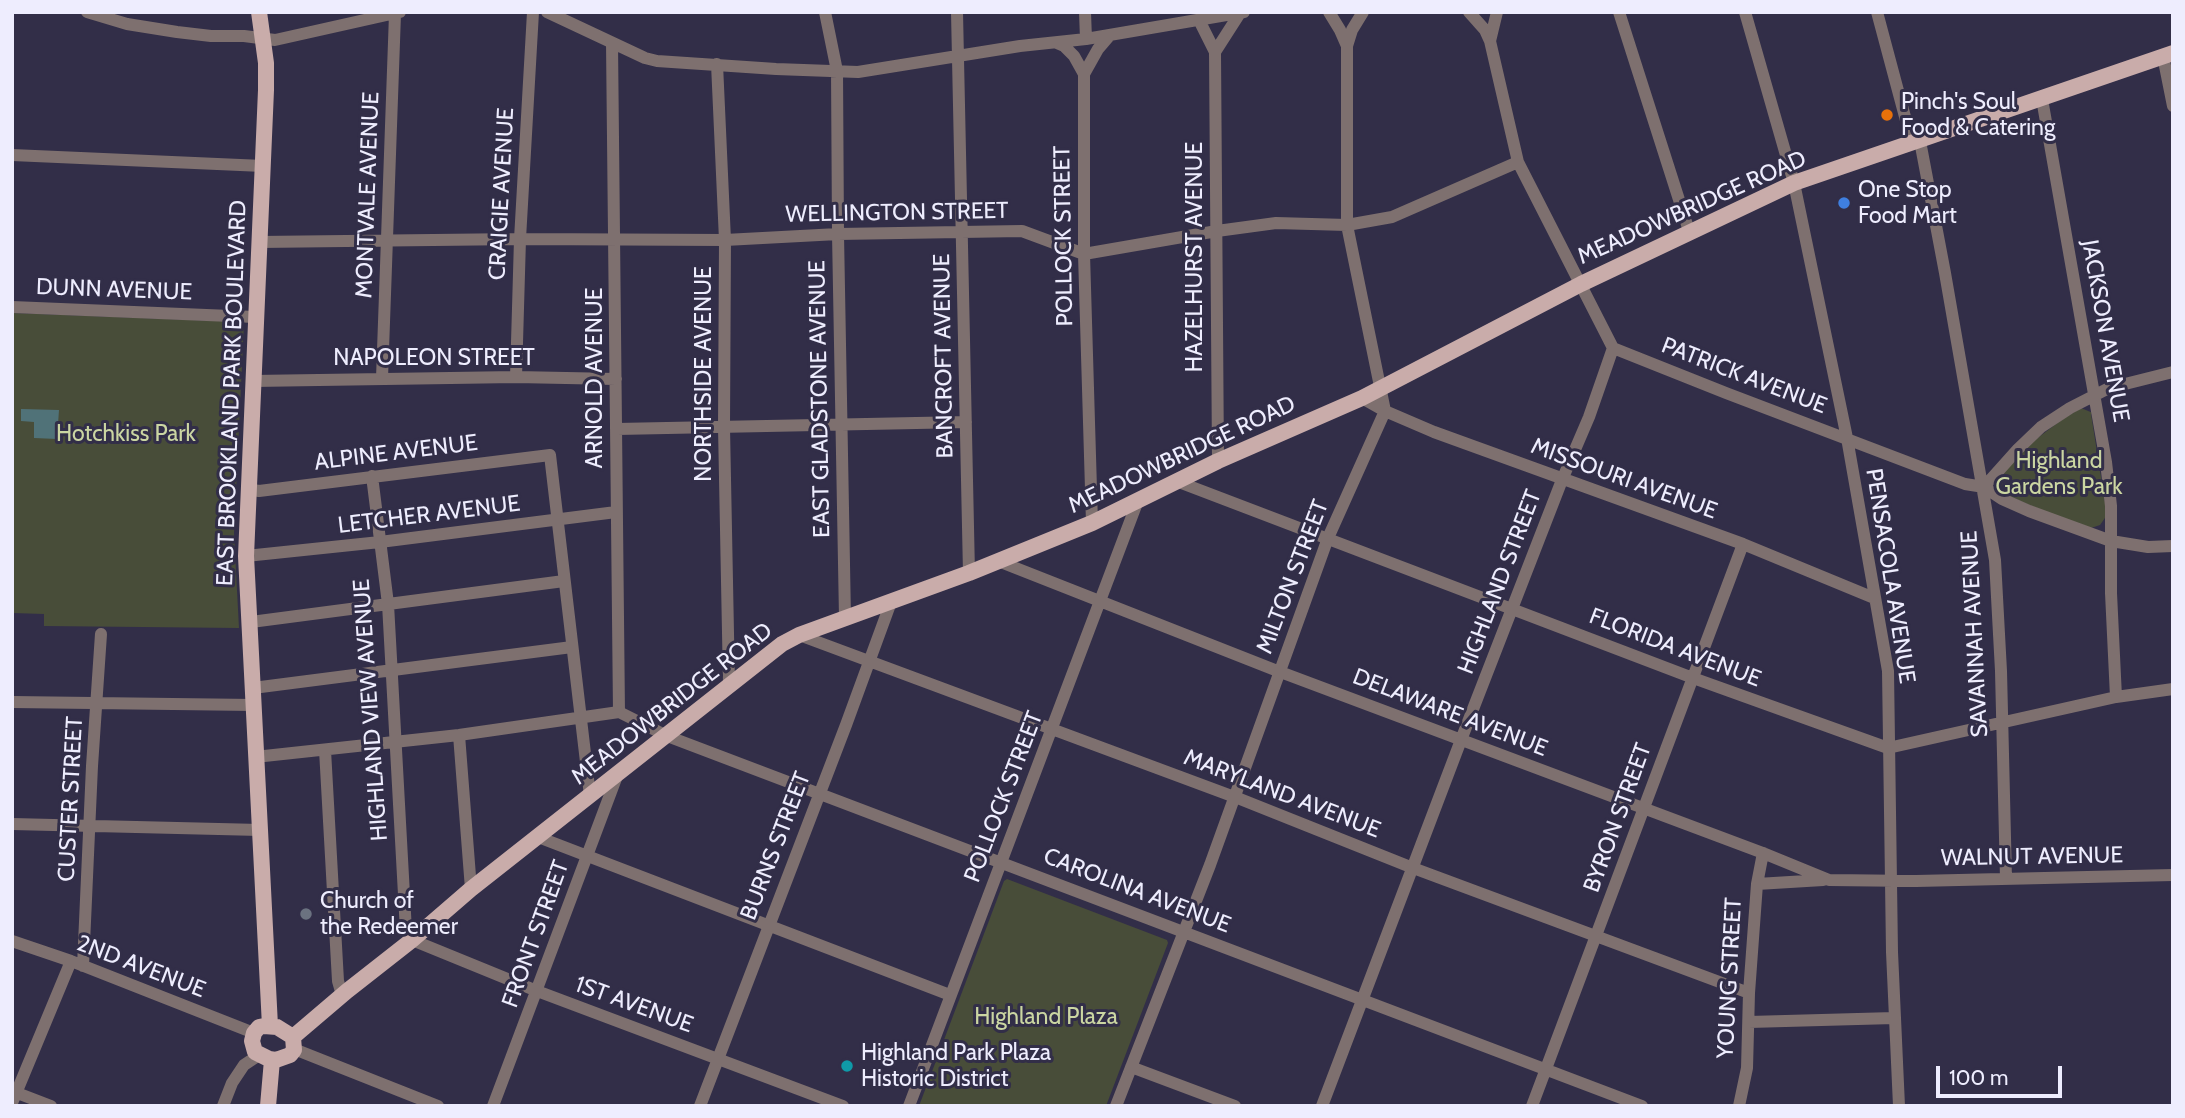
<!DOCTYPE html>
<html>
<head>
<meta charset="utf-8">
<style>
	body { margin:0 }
	#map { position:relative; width:2185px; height:1118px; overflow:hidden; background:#322e48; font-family:Cabin,sans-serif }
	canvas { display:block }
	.frame { position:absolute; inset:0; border:14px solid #eeedfe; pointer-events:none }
	.scale { position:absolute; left:1936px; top:1066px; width:126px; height:32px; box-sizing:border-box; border:4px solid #eeedfe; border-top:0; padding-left:9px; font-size:21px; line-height:24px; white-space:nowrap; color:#eeedfe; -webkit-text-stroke:5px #322e48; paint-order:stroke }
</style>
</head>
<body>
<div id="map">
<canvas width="2185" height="1118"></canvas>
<div class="frame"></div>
<div class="scale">100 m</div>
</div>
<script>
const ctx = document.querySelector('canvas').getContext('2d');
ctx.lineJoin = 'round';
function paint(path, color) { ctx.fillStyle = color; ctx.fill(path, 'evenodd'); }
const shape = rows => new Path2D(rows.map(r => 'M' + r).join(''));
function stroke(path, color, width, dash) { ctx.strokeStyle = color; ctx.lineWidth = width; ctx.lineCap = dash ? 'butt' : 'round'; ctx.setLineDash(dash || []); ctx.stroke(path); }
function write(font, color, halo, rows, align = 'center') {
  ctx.font = font + ' Cabin,sans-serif'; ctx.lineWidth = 6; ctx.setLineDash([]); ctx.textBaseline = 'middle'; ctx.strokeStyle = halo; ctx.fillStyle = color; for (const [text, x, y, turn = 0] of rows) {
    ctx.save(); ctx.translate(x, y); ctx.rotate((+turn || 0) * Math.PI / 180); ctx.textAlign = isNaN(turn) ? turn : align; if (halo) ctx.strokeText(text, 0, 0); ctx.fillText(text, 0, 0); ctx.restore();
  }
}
const green = shape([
	[12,313,244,322,234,533,239,628,44,626,44,614,12,613],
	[2081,408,2093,413,2091,414,2107,515,2100,525,2091,528,2041,510,2002,493,1999,486,2006,469,2031,443,2064,418],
	[1007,879,1167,940,1168,943,1106,1106,919,1106,1004,881]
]);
const water = shape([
	[21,409,59,410,57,439,34,438,34,422,21,421]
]);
const minor = shape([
	[87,12,127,24,177,32,211,36,244,36,275,40,400,12],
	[547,12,645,58,657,61,776,69,858,72,1020,46,1086,39,1244,12],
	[825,12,837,71,838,234,845,618],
	[957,12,969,573],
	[1085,12,1086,39],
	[1469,12,1485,30,1490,41,1518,162,1613,348,1726,393,1965,484,1984,487,2002,499,2029,511,2111,541,2148,547,2173,546],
	[1619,12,1689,231],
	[1745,12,1794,183,1847,438,1888,671,1892,952,1899,1106],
	[1877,12,1912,143],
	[1199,20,1215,52,1218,461],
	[1490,41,1497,12],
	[612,43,619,712],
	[1057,43,1064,46,1074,56,1084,74],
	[1347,46,1352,30,1363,12],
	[1215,52,1240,13],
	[2163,56,2173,106],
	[717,64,725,240,724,427,729,684],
	[2042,99,2106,462,2111,506,2111,593,2116,697],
	[1920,141,1945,273,1995,560,2001,671,2006,879],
	[12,155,263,166],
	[259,242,520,239,725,240,838,234,1022,231,1084,254,1217,231,1276,223,1347,225,1392,217,1518,162],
	[12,307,255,317],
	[516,377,520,239,533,12],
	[382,378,395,14],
	[253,381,516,377,616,379],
	[1362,398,1385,411,1434,432,1743,544,1874,598],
	[617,429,966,422],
	[372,476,388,604,406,931,412,940,537,991,843,1106],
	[1176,481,1693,678,1888,748,2116,697,2173,689],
	[1984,487,2018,449,2041,427,2070,408,2109,388,2173,372],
	[247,489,259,491,550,455,590,796],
	[1092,523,1084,254,1084,74,1098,49,1110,35],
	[246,556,380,542,616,512],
	[998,561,1275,670,1763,853,1829,880,1916,881,2173,875],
	[251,622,564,581],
	[799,635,1240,799,1413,868,1749,993],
	[253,688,572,647],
	[12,702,254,705],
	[619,712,667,736,1642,1106],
	[459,735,471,889],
	[325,750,338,981,342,995],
	[255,757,459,735,619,712],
	[12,824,260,830],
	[538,837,950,995],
	[1757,884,1823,880],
	[12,941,71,961,254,1033],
	[83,966,92,766,101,634],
	[1749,1022,1894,1018],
	[294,1049,438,1106],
	[1131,1067,1235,1106],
	[12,1091,51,1106],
	[12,1103,71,961],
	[223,1106,232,1083,244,1065,259,1055],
	[493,1106,617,776],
	[700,1106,846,725,891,602],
	[909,1106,1137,503],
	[1116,1106,1210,865,1328,538,1385,411,1347,225,1347,46,1340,30,1329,12],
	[1322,1106,1461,740,1562,480,1589,417,1613,348],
	[1532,1106,1743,544],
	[1739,1106,1747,1068,1749,993,1757,884,1763,853]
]);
const major = shape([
	[259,12,266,63,266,90,246,556,270,1026],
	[264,1026,277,1027,293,1037,294,1050,290,1055,276,1060,269,1059,255,1052,252,1041,254,1033,259,1027,264,1026],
	[293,1037,347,991,412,940,471,889,782,644,799,635,969,573,1092,523,1218,461,1362,398,1581,284,1794,183,2173,53],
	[268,1106,272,1060]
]);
const markers = [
	[1887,115,7,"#e8710a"],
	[1844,203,7,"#3f7fe0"],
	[306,914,7,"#6b7280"],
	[847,1066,7,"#0f9aa8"]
];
const poiNames = [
	["Pinch's Soul",1901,102],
	["Food & Catering",1901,128],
	["One Stop",1858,190],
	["Food Mart",1858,216],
	["Church of",320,901],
	["the Redeemer",320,927],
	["Highland Park Plaza",861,1053],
	["Historic District",861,1079]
];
const streetNames = [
	["CRAIGIE AVENUE",502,194,-87],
	["MONTVALE AVENUE",368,195,-88],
	["MEADOWBRIDGE ROAD",1692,208,-24],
	["WELLINGTON STREET",897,213,-1],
	["POLLOCK STREET",1064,236,-91],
	["HAZELHURST AVENUE",1195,257,-90],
	["DUNN AVENUE",114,290,2],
	["JACKSON AVENUE",2105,331,80],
	["BANCROFT AVENUE",944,356,-91],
	["NAPOLEON STREET",434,358],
	["NORTHSIDE AVENUE",704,374,-90],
	["PATRICK AVENUE",1744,376,21],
	["ARNOLD AVENUE",595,378,-90],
	["EAST BROOKLAND PARK BOULEVARD",232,393,-88],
	["EAST GLADSTONE AVENUE",820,399,-91],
	["ALPINE AVENUE",396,453,-7],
	["MEADOWBRIDGE ROAD",1182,455,-25],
	["MISSOURI AVENUE",1624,479,20],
	["LETCHER AVENUE",429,515,-7],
	["PENSACOLA AVENUE",1890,576,81],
	["MILTON STREET",1293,577,-69],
	["HIGHLAND STREET",1500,582,-69],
	["SAVANNAH AVENUE",1975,634,-93],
	["FLORIDA AVENUE",1675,648,21],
	["MEADOWBRIDGE ROAD",672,704,-38],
	["HIGHLAND VIEW AVENUE",371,710,-94],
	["DELAWARE AVENUE",1450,713,21],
	["MARYLAND AVENUE",1282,794,21],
	["POLLOCK STREET",1004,797,-69],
	["CUSTER STREET",71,799,-87],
	["BYRON STREET",1618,818,-70],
	["BURNS STREET",776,846,-69],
	["WALNUT AVENUE",2032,857,-1],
	["CAROLINA AVENUE",1137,891,21],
	["FRONT STREET",536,934,-70],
	["2ND AVENUE",141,967,21],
	["YOUNG STREET",1730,978,-87],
	["1ST AVENUE",634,1005,20]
];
const parkNames = [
	["Hotchkiss Park",126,434],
	["Highland",2059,461],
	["Gardens Park",2059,487],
	["Highland Plaza",1046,1017]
];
paint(green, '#484d39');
paint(water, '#507278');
stroke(minor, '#7e706f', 12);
stroke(major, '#c9acaa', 16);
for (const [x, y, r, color] of markers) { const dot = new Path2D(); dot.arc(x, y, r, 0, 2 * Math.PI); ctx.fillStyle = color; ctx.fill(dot); stroke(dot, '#322e48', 2.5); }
write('23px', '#eeedfe', '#322e48', poiNames, 'left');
write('23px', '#eeedfe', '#322e48', streetNames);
write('23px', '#cbd6a2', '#322e48', parkNames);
</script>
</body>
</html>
